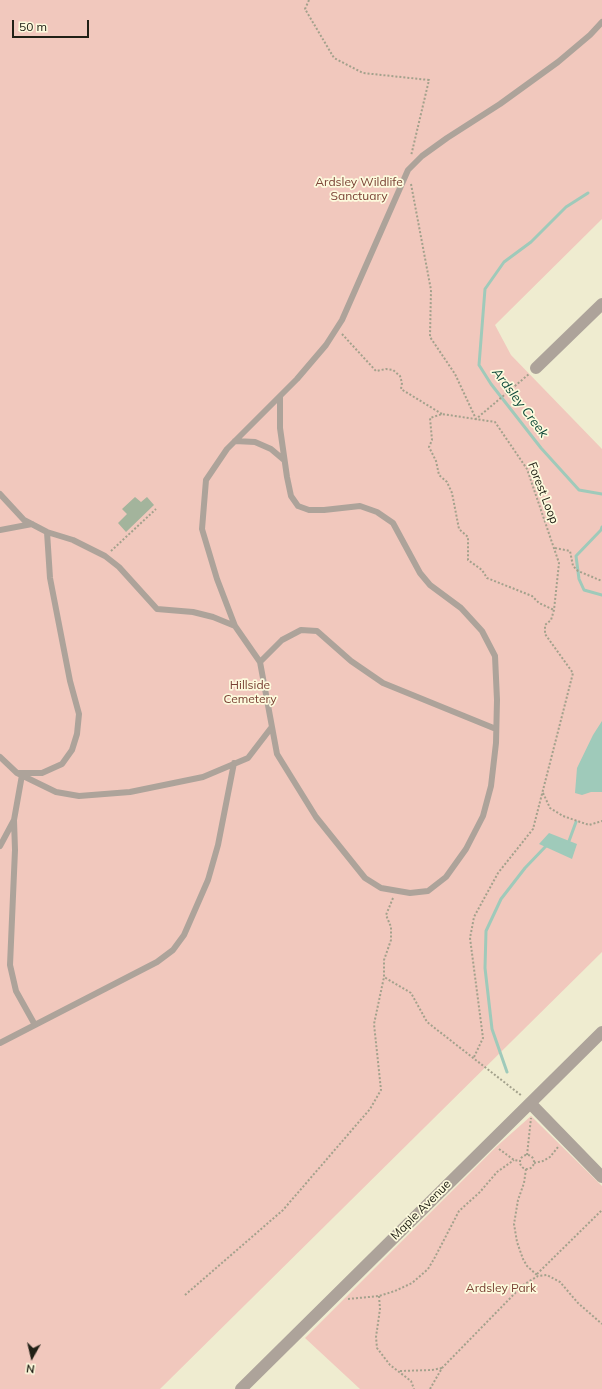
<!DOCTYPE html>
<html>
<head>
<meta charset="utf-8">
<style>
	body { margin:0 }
	#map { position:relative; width:602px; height:1389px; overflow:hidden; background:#efecd0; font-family:Mulish,sans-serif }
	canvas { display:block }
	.north { position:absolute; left:12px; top:1337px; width:40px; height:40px; -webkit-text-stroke:3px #fdfadd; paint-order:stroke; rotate:188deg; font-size:11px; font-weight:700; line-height:16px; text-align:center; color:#212016 }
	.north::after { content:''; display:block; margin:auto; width:14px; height:18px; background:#212016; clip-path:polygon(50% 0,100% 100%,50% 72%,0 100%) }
	.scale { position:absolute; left:12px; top:20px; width:77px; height:18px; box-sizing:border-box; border:2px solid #212016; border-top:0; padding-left:5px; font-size:12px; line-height:14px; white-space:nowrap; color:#212016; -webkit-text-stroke:3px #fdfadd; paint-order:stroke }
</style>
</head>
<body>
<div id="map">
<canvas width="602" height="1389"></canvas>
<div class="north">N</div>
<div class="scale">50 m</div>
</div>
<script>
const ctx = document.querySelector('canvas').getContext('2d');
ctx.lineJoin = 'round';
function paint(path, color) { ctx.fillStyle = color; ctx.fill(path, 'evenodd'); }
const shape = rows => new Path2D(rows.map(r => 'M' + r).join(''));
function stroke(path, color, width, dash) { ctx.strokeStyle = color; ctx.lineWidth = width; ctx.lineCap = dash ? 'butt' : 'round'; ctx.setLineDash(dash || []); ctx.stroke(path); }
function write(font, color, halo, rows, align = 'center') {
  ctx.font = font + ' Mulish,sans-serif'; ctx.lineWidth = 3.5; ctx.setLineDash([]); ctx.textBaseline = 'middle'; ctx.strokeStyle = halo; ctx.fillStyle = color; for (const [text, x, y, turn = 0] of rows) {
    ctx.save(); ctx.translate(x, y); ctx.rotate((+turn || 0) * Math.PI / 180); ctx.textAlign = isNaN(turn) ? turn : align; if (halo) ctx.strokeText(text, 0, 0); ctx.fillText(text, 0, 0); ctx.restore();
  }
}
const green = shape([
	[0,0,602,0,602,219,495,325,511,355,602,449,602,952,160,1389,0,1389],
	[531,1116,602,1186,602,1389,360,1389,305,1338,496,1147]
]);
const water = shape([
	[602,721,602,792,591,792,582,795,575,793,577,768,593,735],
	[549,833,577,844,572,859,539,844]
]);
const stream = shape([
	[588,193,566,207,531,242,504,262,485,289,479,365,491,384,541,448,579,490,602,494],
	[602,527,601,530,576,556,579,579,584,590,602,595],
	[569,841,576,822],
	[507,1072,492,1029,485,968,486,931,501,899,525,868,547,845]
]);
const building = shape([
	[135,497,141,502,147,497,154,505,126,532,118,523,127,514,122,509]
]);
const path = shape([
	[309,0,305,9,334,58,363,73,429,80,411,156],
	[411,184,431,290,430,337,455,374,476,419,529,374],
	[342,334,376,371,386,369,393,370,400,376,402,383,401,389,442,414],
	[555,548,570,551,573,566,578,571,602,581],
	[111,551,156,509],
	[543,793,550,808,563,816,589,825,602,821],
	[393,898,386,915,391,927,391,940,384,960,384,977,411,993,427,1022,522,1096],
	[474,1057,483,1038,470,938,474,917,498,873,533,829,573,673,545,634,545,625,551,620,554,610,559,563,527,469,495,422,442,414,430,418,432,440,429,447,436,461,439,475,447,482,452,493,459,529,468,537,468,560,482,570,487,578,532,596,539,603,554,610],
	[499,1149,514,1160,520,1161],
	'520 1162a7 7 0 1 1 14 0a7 7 0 1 1-14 0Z',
	[527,1155,531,1118],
	[534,1163,543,1161,550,1157,558,1147],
	[526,1169,524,1183,518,1200,514,1224,517,1242,523,1259,527,1266,538,1276],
	[537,1274,602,1210],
	[185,1295,283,1210,370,1109,381,1090,374,1024,384,977],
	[379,1296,380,1309,376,1337,377,1348,390,1365,411,1381,414,1389],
	[348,1299,379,1296,395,1291,412,1283,419,1277,428,1269,434,1259,459,1211,480,1192,497,1172,514,1160],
	[400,1371,432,1370,442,1368],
	[430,1389,442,1368,523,1285,538,1276,547,1275,560,1282,578,1303,602,1324]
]);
const lane = shape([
	[280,397,280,428,287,477,291,496,298,506,309,510,324,510,360,506,377,512,393,523,420,573,430,585,461,608,482,631,495,656,497,700,496,743,491,786,483,816,466,849,446,877,428,891,410,893,381,888,365,878,316,817,277,754,260,662,235,626,217,579,202,529,206,480,227,449,297,379,326,345,342,320,408,170,422,156,447,138,500,104,558,62,590,35,602,22],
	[235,441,255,442,271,449,284,460],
	[0,494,24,520,47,532,73,540,105,556,119,567,157,609,193,612,213,617,235,626],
	[0,530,32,524],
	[260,662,282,640,301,630,317,631,351,661,383,683,496,729],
	[0,757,17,773,56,792,79,796,130,792,203,777,248,758,271,728],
	[19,773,42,773,62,764,72,750,77,734,79,714,70,681,50,578,47,532],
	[14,820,15,850,10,965,16,991,35,1025],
	[0,846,14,820,22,775],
	[0,1043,157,962,173,950,184,935,208,880,218,845,234,763]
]);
const street = shape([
	[536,368,602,304],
	[530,1103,602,1177],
	[241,1389,602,1032]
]);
const parkNames = [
	["Ardsley Wildlife",359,182],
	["Sanctuary",359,196],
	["Hillside",250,685],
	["Cemetery",250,699],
	["Ardsley Park",501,1288]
];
const streetNames = [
	["Forest Loop",543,493,69],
	["Maple Avenue",421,1210,-45]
];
const waterNames = [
	["Ardsley Creek",520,403,53]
];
paint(green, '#f1c8bd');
paint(water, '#9fcaba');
stroke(stream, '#9fcaba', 3);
paint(building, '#a3b49c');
stroke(path, '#a3a18c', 2, [2, 2]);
stroke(lane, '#ada39a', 6);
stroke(street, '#ada39a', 12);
write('12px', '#7a4235', '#fdfadd', parkNames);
write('12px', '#212016', '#fdfadd', streetNames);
write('italic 13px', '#0c4838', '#fdfadd', waterNames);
</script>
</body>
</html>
